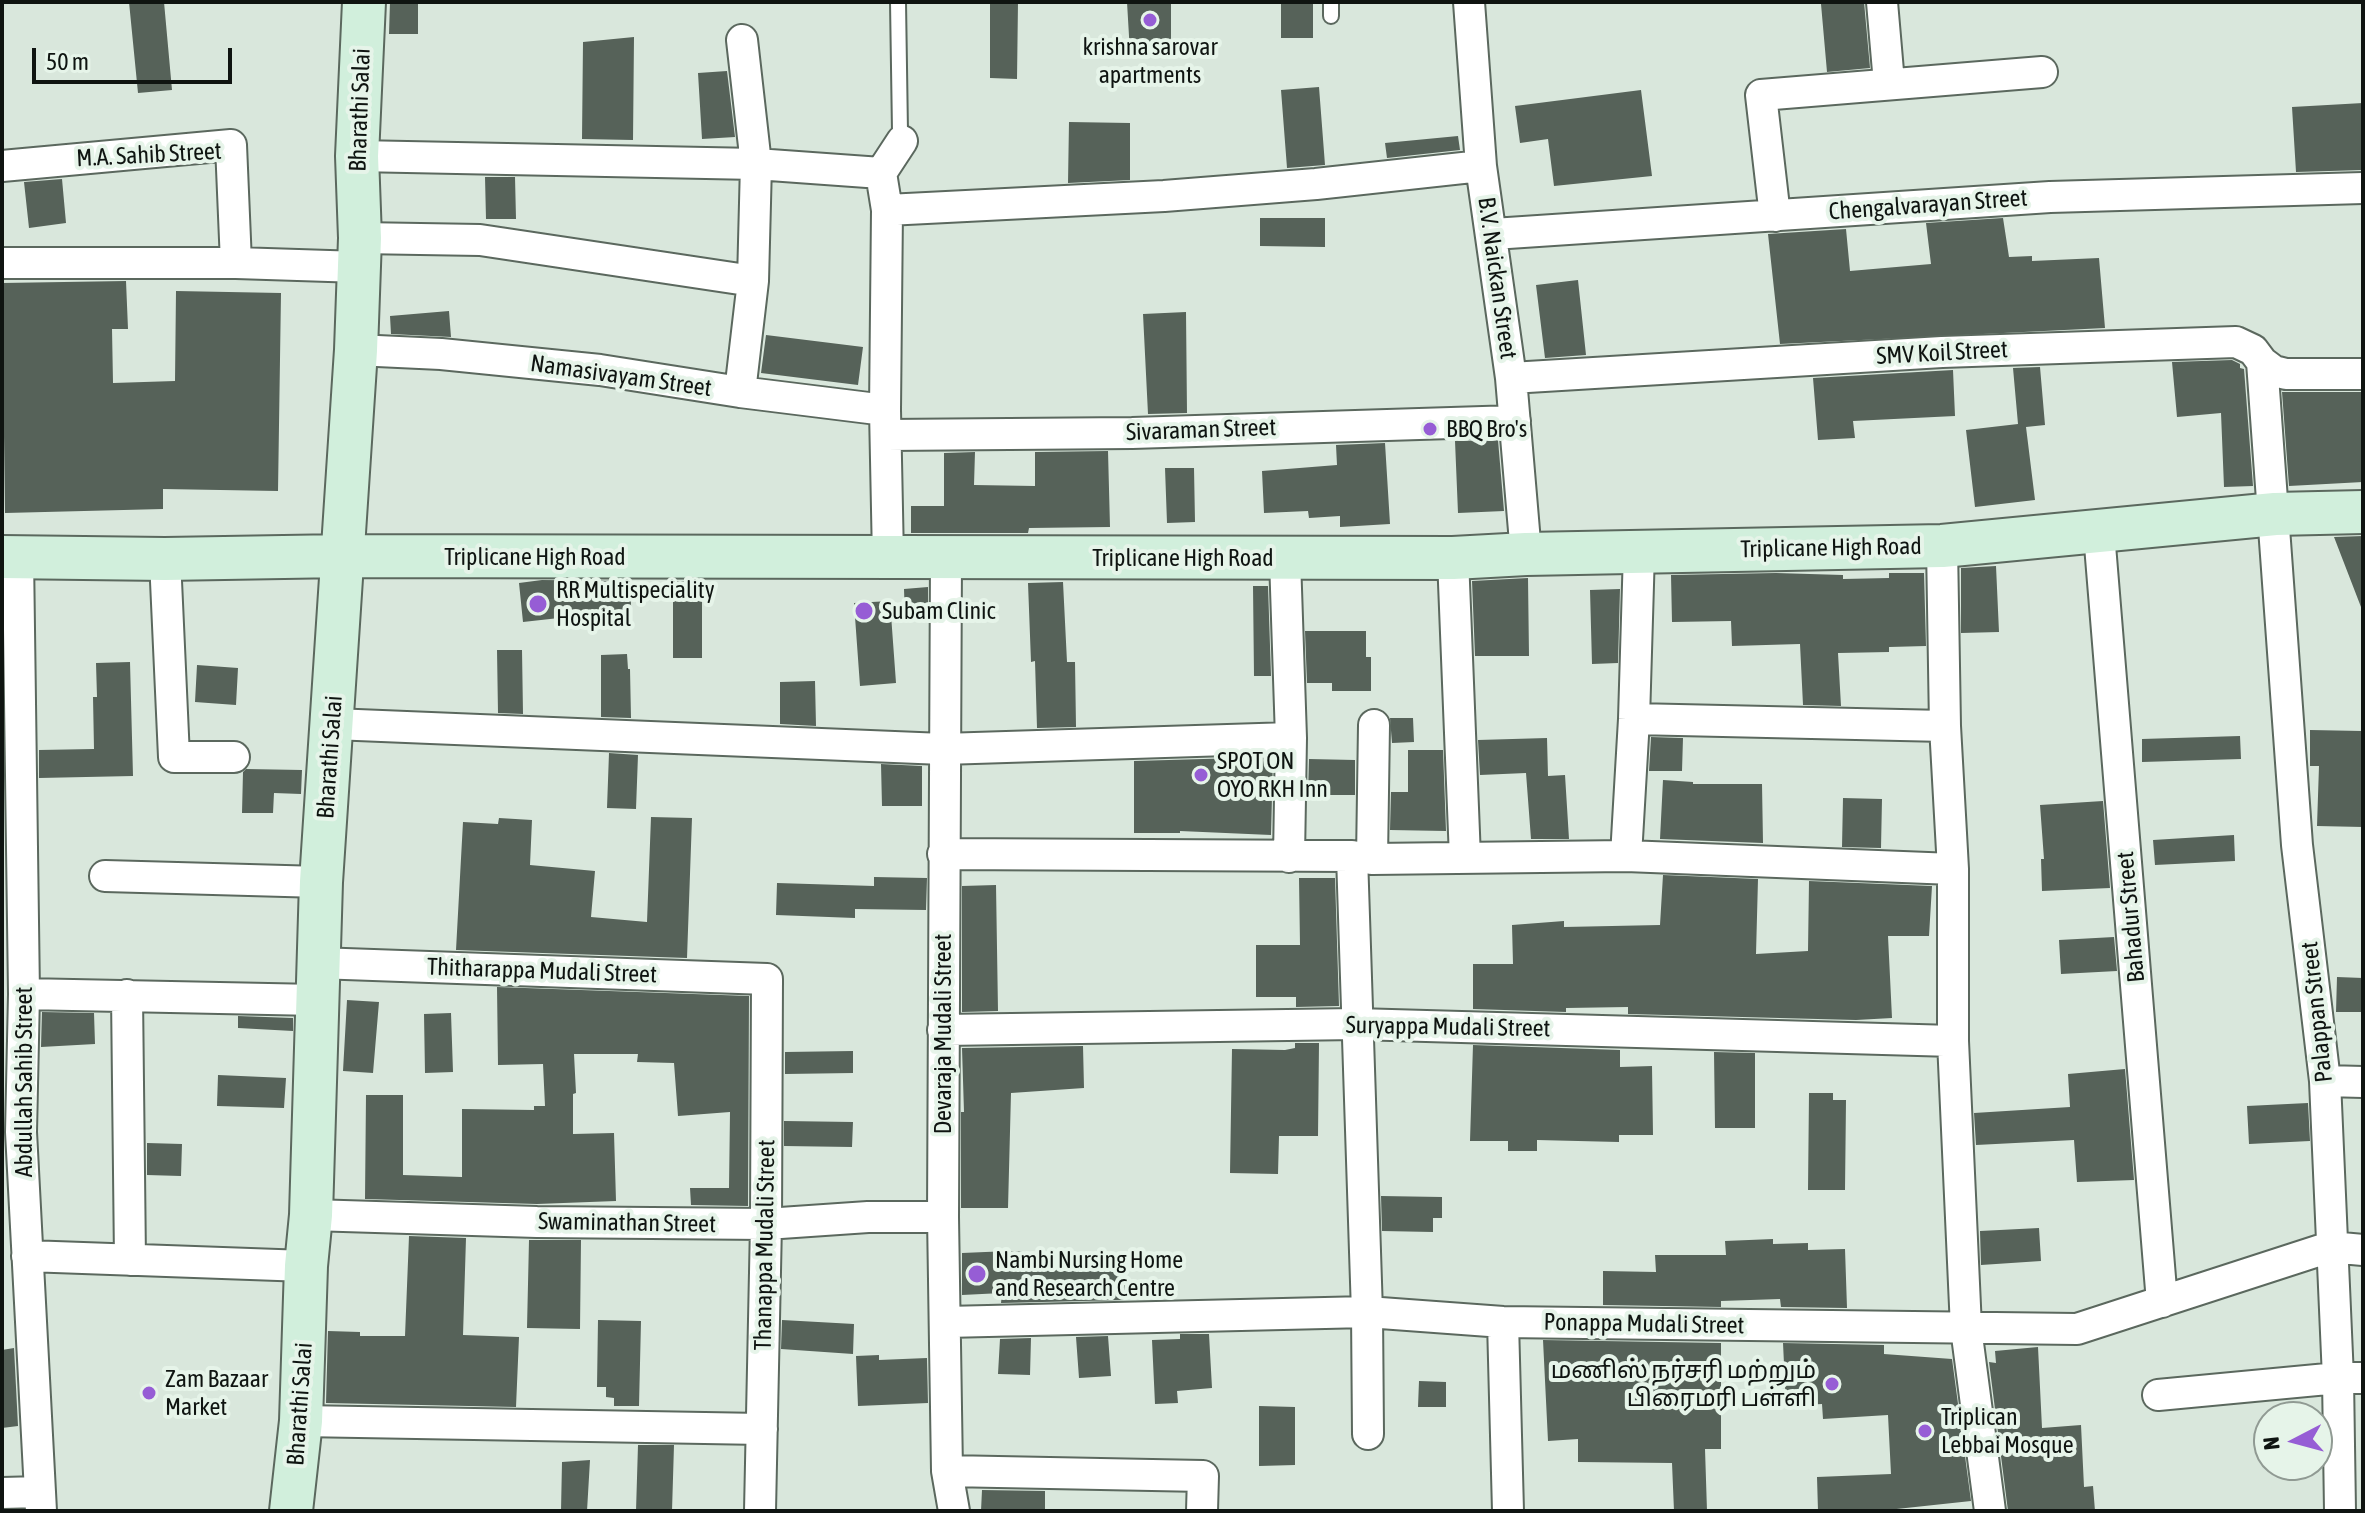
<!DOCTYPE html>
<html>
<head>
<meta charset="utf-8">
<style>
	body { margin:0 }
	#map { position:relative; width:2365px; height:1513px; overflow:hidden; background:#d9e7dc; font-family:"Asap Condensed",sans-serif }
	canvas { display:block }
	.frame { position:absolute; inset:0; border:4px solid #0f1411; pointer-events:none }
	.north { position:absolute; left:2253px; top:1401px; width:80px; height:80px; box-sizing:border-box; background:#e6f4e9; border:2px solid #909a93; border-radius:50%; rotate:264deg; font-size:22px; font-weight:700; line-height:32px; text-align:center; color:#0f1411 }
	.north::after { content:''; display:block; margin:auto; width:28px; height:36px; background:#965dd5; clip-path:polygon(50% 0,100% 100%,50% 72%,0 100%) }
	.scale { position:absolute; left:32px; top:48px; width:200px; height:36px; box-sizing:border-box; border:4px solid #0f1411; border-top:0; padding-left:10px; font-size:24px; line-height:28px; white-space:nowrap; color:#0f1411; -webkit-text-stroke:6px #e6f4e9; paint-order:stroke }
</style>
</head>
<body>
<div id="map">
<canvas width="2365" height="1513"></canvas>
<div class="frame"></div>
<div class="north">N</div>
<div class="scale">50 m</div>
</div>
<script>
const ctx = document.querySelector('canvas').getContext('2d');
ctx.lineJoin = 'round';
function paint(path, color) { ctx.fillStyle = color; ctx.fill(path, 'evenodd'); }
const shape = rows => new Path2D(rows.map(r => 'M' + r).join(''));
function stroke(path, color, width, dash) { ctx.strokeStyle = color; ctx.lineWidth = width; ctx.lineCap = dash ? 'butt' : 'round'; ctx.setLineDash(dash || []); ctx.stroke(path); }
function write(font, color, halo, rows, align = 'center') {
  ctx.font = font + ' "Asap Condensed","Noto Sans Tamil",sans-serif'; ctx.lineWidth = 8; ctx.setLineDash([]); ctx.textBaseline = 'middle'; ctx.strokeStyle = halo; ctx.fillStyle = color; for (const [text, x, y, turn = 0] of rows) {
    ctx.save(); ctx.translate(x, y); ctx.rotate((+turn || 0) * Math.PI / 180); ctx.textAlign = isNaN(turn) ? turn : align; if (halo) ctx.strokeText(text, 0, 0); ctx.fillText(text, 0, 0); ctx.restore();
  }
}
const building = shape([
	[129,2,164,2,172,90,138,93],
	[390,2,418,2,418,34,389,34],
	[990,2,1018,2,1017,79,990,78],
	[1127,2,1171,2,1171,38,1168,51,1130,53],
	[1281,2,1313,2,1313,38,1281,38],
	[1864,2,1870,68,1827,72,1821,4],
	[634,37,633,140,582,139,583,42],
	[727,71,735,137,702,139,698,73],
	[1319,87,1325,165,1287,168,1281,90],
	[1641,90,1652,176,1554,186,1548,139,1520,143,1515,106],
	[2363,103,2363,170,2296,172,2292,107],
	[1069,122,1130,123,1130,180,1068,183],
	[1458,136,1460,150,1387,158,1385,143],
	[485,177,515,177,516,219,486,219],
	[62,179,66,223,29,228,24,182],
	[1260,218,1325,218,1325,247,1260,246],
	[2003,218,2009,257,2032,256,2032,261,2099,258,2105,328,1780,344,1768,234,1846,229,1850,271,1931,264,1926,223],
	[1578,280,1586,355,1545,358,1536,285],
	[126,281,128,329,112,329,113,383,175,381,176,291,281,293,278,491,163,489,163,509,5,513,2,283],
	[449,311,451,337,391,334,390,316],
	[1186,312,1187,413,1148,414,1143,314],
	[766,335,863,347,858,385,761,373],
	[2232,360,2240,364,2240,368,2244,369,2253,486,2224,487,2221,413,2177,417,2172,362],
	[2040,367,2045,425,2026,427,2035,500,1975,507,1966,430,2018,424,2013,368],
	[1953,370,1955,416,1853,421,1855,438,1818,440,1813,378],
	[2282,392,2363,392,2363,482,2289,486],
	[1498,440,1504,511,1458,513,1455,441],
	[1385,443,1390,524,1340,527,1340,516,1309,518,1308,511,1264,513,1262,471,1337,465,1336,445],
	[1108,451,1110,527,1029,528,1028,533,911,533,911,506,944,506,944,453,975,452,974,485,1035,486,1035,452],
	[1165,468,1194,468,1195,522,1167,523],
	[2363,536,2363,607,2361,607,2334,537],
	[1996,566,1999,632,1961,633,1961,568],
	[1776,573,1843,575,1843,579,1889,578,1889,573,1924,573,1926,646,1889,647,1889,652,1838,653,1841,706,1803,705,1800,644,1732,646,1731,621,1672,622,1671,575],
	[1528,578,1529,656,1475,656,1472,581],
	[542,580,630,581,632,627,608,627,607,613,559,613,559,618,523,622,519,583],
	[673,581,702,581,702,658,673,658],
	[1063,582,1067,662,1075,662,1076,727,1037,728,1035,661,1031,662,1028,583],
	[1253,586,1268,586,1271,676,1254,676],
	[928,587,928,619,905,619,904,589],
	[1620,589,1618,663,1592,664,1590,590],
	[890,601,896,683,860,686,854,603],
	[1305,631,1366,631,1366,657,1371,657,1371,691,1332,691,1332,683,1307,683],
	[497,650,522,650,523,714,498,713],
	[627,654,628,669,630,669,631,718,601,717,601,655],
	[130,662,133,776,39,778,39,750,94,749,93,697,97,697,96,663],
	[197,665,238,668,236,705,195,702],
	[815,681,816,726,780,724,780,682],
	[1390,718,1413,718,1414,742,1392,743],
	[2310,730,2362,731,2363,827,2317,826,2319,766,2310,766],
	[2240,736,2241,759,2142,762,2142,739],
	[1651,737,1683,738,1682,771,1649,771],
	[1547,738,1548,776,1565,775,1569,839,1531,839,1526,773,1480,775,1478,740],
	[1408,750,1443,750,1446,831,1390,830,1391,792,1408,792],
	[609,753,638,755,636,809,607,808],
	[1273,757,1271,835,1180,831,1180,833,1134,833,1134,761],
	[1309,759,1355,760,1355,795,1308,795],
	[881,764,922,766,922,806,882,806],
	[246,769,302,770,301,794,274,793,273,813,242,813,243,772],
	[1663,780,1693,782,1693,784,1762,784,1763,843,1660,839],
	[1843,798,1882,799,1881,848,1842,847],
	[2103,801,2110,888,2042,891,2041,859,2044,859,2040,805],
	[651,817,692,818,687,958,456,950,463,822,498,824,499,818,532,820,530,865,595,871,591,917,647,922],
	[2234,835,2235,861,2155,865,2153,840],
	[1663,875,1758,879,1756,954,1808,951,1809,881,1932,886,1929,936,1888,936,1892,1018,1856,1020,1628,1014,1628,1007,1566,1008,1566,1012,1473,1009,1473,964,1513,964,1512,925,1564,921,1564,927,1660,925],
	[874,877,927,878,926,910,855,909,855,918,776,915,777,883,874,886],
	[1299,878,1335,878,1339,1006,1296,1007,1296,997,1256,997,1256,945,1300,945],
	[996,885,998,1011,962,1012,962,886],
	[2114,937,2117,971,2061,974,2059,940],
	[2337,977,2363,978,2363,1012,2336,1012],
	[497,987,749,996,748,1206,691,1205,690,1188,729,1188,730,1112,678,1116,674,1063,637,1062,638,1054,574,1054,576,1093,573,1094,573,1134,614,1133,616,1201,537,1204,365,1199,366,1095,403,1095,403,1175,462,1177,462,1109,534,1110,534,1106,545,1106,543,1064,498,1065],
	[347,1000,379,1002,373,1073,343,1071],
	[42,1012,94,1013,95,1044,41,1047],
	[451,1013,453,1072,425,1073,424,1014],
	[238,1016,293,1018,293,1031,238,1028],
	[1295,1043,1319,1043,1318,1136,1279,1136,1278,1174,1230,1173,1232,1049,1285,1050,1295,1048],
	[1473,1045,1620,1050,1620,1067,1652,1066,1653,1135,1619,1135,1619,1142,1537,1140,1537,1151,1508,1151,1508,1141,1470,1141],
	[1083,1046,1084,1088,1011,1093,1008,1208,961,1208,961,1112,964,1112,962,1048],
	[853,1051,853,1073,785,1074,785,1052],
	[1714,1052,1755,1053,1755,1128,1715,1128],
	[2125,1069,2134,1180,2077,1182,2074,1140,1976,1145,1974,1113,2070,1107,2068,1074],
	[218,1075,286,1078,284,1108,217,1106],
	[1809,1093,1833,1093,1833,1100,1846,1100,1845,1190,1808,1190],
	[2308,1103,2310,1141,2249,1144,2247,1106],
	[784,1121,853,1122,852,1147,784,1146],
	[147,1143,182,1144,181,1176,147,1175],
	[1381,1196,1442,1197,1442,1218,1433,1218,1433,1232,1382,1231],
	[2039,1228,2041,1261,1981,1265,1980,1231],
	[409,1236,466,1238,463,1335,519,1337,516,1407,326,1403,328,1331,360,1332,360,1336,405,1336],
	[1773,1239,1773,1244,1808,1243,1808,1250,1845,1249,1847,1308,1781,1307,1780,1299,1721,1301,1721,1307,1603,1305,1603,1271,1656,1272,1655,1255,1726,1255,1725,1241],
	[529,1240,581,1240,580,1329,527,1328],
	[1009,1251,1061,1254,1061,1265,1125,1267,1124,1300,1001,1303,1002,1293,962,1295,962,1253],
	[598,1320,641,1321,639,1406,614,1406,614,1398,606,1397,606,1387,597,1387],
	[782,1320,854,1324,853,1354,781,1349],
	[1180,1334,1209,1334,1212,1388,1177,1391,1178,1403,1155,1404,1152,1340,1180,1339],
	[1108,1336,1111,1376,1079,1378,1076,1337],
	[1031,1338,1030,1375,998,1374,1000,1339],
	[1543,1340,1721,1343,1721,1449,1705,1449,1707,1511,1674,1511,1672,1463,1578,1462,1578,1439,1548,1441],
	[1783,1343,1884,1345,1884,1354,1952,1359,1971,1501,1878,1511,1818,1511,1817,1477,1891,1474,1888,1415,1823,1419,1822,1404,1786,1406],
	[2038,1347,2042,1428,2081,1425,2084,1487,2093,1486,2095,1511,2008,1511,1989,1362,1996,1363,1995,1351],
	[14,1348,18,1426,2,1428,2,1350],
	[879,1355,879,1360,927,1358,928,1403,858,1406,856,1356],
	[1419,1381,1446,1382,1446,1407,1418,1407],
	[1259,1406,1295,1407,1295,1465,1259,1466],
	[638,1445,674,1445,672,1511,636,1511],
	[590,1460,587,1511,561,1511,562,1462],
	[982,1490,1045,1491,1045,1511,981,1511]
]);
const lane = shape([
	[898,2,900,132],
	[1331,16,1331,2]
]);
const street = shape([
	[1469,2,1481,166,1511,378,1526,554],
	[1882,2,1889,83],
	[357,156,756,164,881,173],
	[2,166,231,145,236,263],
	[887,210,1164,196,1316,184,1481,166],
	[1775,216,1761,95,2042,72],
	[1493,234,2050,197,2363,188],
	[360,238,480,240,753,281],
	[2,263,236,263,360,267],
	[356,350,441,354,600,370,740,392,885,410],
	[2262,362,2297,845,2325,1081,2338,1378,2340,1511],
	[1511,378,1942,352,2236,342,2253,350,2262,362,2274,371,2286,374,2363,374],
	[740,392,753,281,756,164,742,40],
	[887,435,1132,433,1515,421],
	[2099,533,2162,1302],
	[1942,546,1945,726,1953,869,1953,1041,1966,1328,1990,1511],
	[18,556,24,994,21,1132,41,1511],
	[946,557,943,1217,947,1471,954,1511],
	[1453,558,1465,858],
	[165,559,174,757,234,757],
	[888,559,885,410,887,210,881,173,902,141],
	[1285,559,1291,738,1289,857],
	[1634,719,1945,726],
	[333,724,943,749,1291,738],
	[943,854,1352,856,1372,859,1626,856,1953,869],
	[1352,856,1367,1312,1368,1434],
	[1626,856,1634,719,1639,551],
	[1372,859,1374,725],
	[105,876,321,882],
	[317,963,767,979,766,1224,760,1511],
	[24,994,317,1000],
	[127,995,130,1260],
	[943,1030,1356,1024,1953,1041],
	[2325,1081,2363,1082],
	[311,1215,537,1222,766,1224,868,1217,943,1217],
	[27,1256,306,1266],
	[946,1322,1367,1312,1503,1322,2077,1329,2330,1247,2363,1250],
	[1503,1322,1508,1511],
	[2158,1395,2338,1378,2363,1378],
	[301,1421,762,1429],
	[947,1471,1203,1476,1202,1511],
	[2,1493,40,1492]
]);
const secondary = shape([
	[2,557,165,559,343,556,1453,558,1526,554,1942,546,2275,514,2363,512],
	[291,1511,301,1421,306,1266,311,1215,321,882,356,350,360,238,357,156,364,2]
]);
const markers = [
	[1150,20,8,"#965dd5"],
	[1430,429,8,"#965dd5"],
	[538,604,10,"#965dd5"],
	[864,611,10,"#965dd5"],
	[1201,775,8,"#965dd5"],
	[977,1274,10,"#965dd5"],
	[1832,1384,8,"#965dd5"],
	[149,1393,8,"#965dd5"],
	[1925,1431,8,"#965dd5"]
];
const poiNames = [
	["krishna sarovar",1150,47,"center"],
	["apartments",1150,75,"center"],
	["BBQ Bro's",1446,429],
	["RR Multispeciality",556,590],
	["Hospital",556,618],
	["Subam Clinic",882,611],
	["SPOT ON",1217,761],
	["OYO RKH Inn",1217,789],
	["Nambi Nursing Home",995,1260],
	["and Research Centre",995,1288],
	["மணிஸ் நர்சரி மற்றும்",1816,1370,"right"],
	["பிரைமரி பள்ளி",1816,1398,"right"],
	["Zam Bazaar",165,1379],
	["Market",165,1407],
	["Triplican",1941,1417],
	["Lebbai Mosque",1941,1445]
];
const streetNames = [
	["Bharathi Salai",360,110,-88],
	["M.A. Sahib Street",149,155,-3],
	["Chengalvarayan Street",1928,205,-4],
	["B.V. Naickan Street",1497,278,82],
	["SMV Koil Street",1942,353,-3],
	["Namasivayam Street",621,376,8],
	["Sivaraman Street",1201,430,-2],
	["Triplicane High Road",1831,548,-1],
	["Triplicane High Road",535,557],
	["Triplicane High Road",1183,558],
	["Bharathi Salai",330,757,-86],
	["Bahadur Street",2131,917,-95],
	["Thitharappa Mudali Street",542,971,2],
	["Palappan Street",2317,1012,-96],
	["Suryappa Mudali Street",1448,1027,1],
	["Devaraja Mudali Street",943,1034,-90],
	["Abdullah Sahib Street",24,1082,-90],
	["Swaminathan Street",627,1223,1],
	["Thanappa Mudali Street",765,1245,-89],
	["Ponappa Mudali Street",1644,1324,1],
	["Bharathi Salai",300,1404,-86]
];
paint(building, '#566259');
stroke(lane, '#5b685e', 18);
stroke(street, '#5b685e', 34);
stroke(secondary, '#5b685e', 46);
stroke(lane, '#fff', 14);
stroke(street, '#fff', 30);
stroke(secondary, '#d1efdc', 42);
for (const [x, y, r, color] of markers) { const dot = new Path2D(); dot.arc(x, y, r, 0, 2 * Math.PI); ctx.fillStyle = color; ctx.fill(dot); stroke(dot, '#e6f4e9', 3); }
write('24px', '#0f1411', '#e6f4e9', poiNames, 'left');
write('24px', '#0f1411', '#e6f4e9', streetNames);
</script>
</body>
</html>
